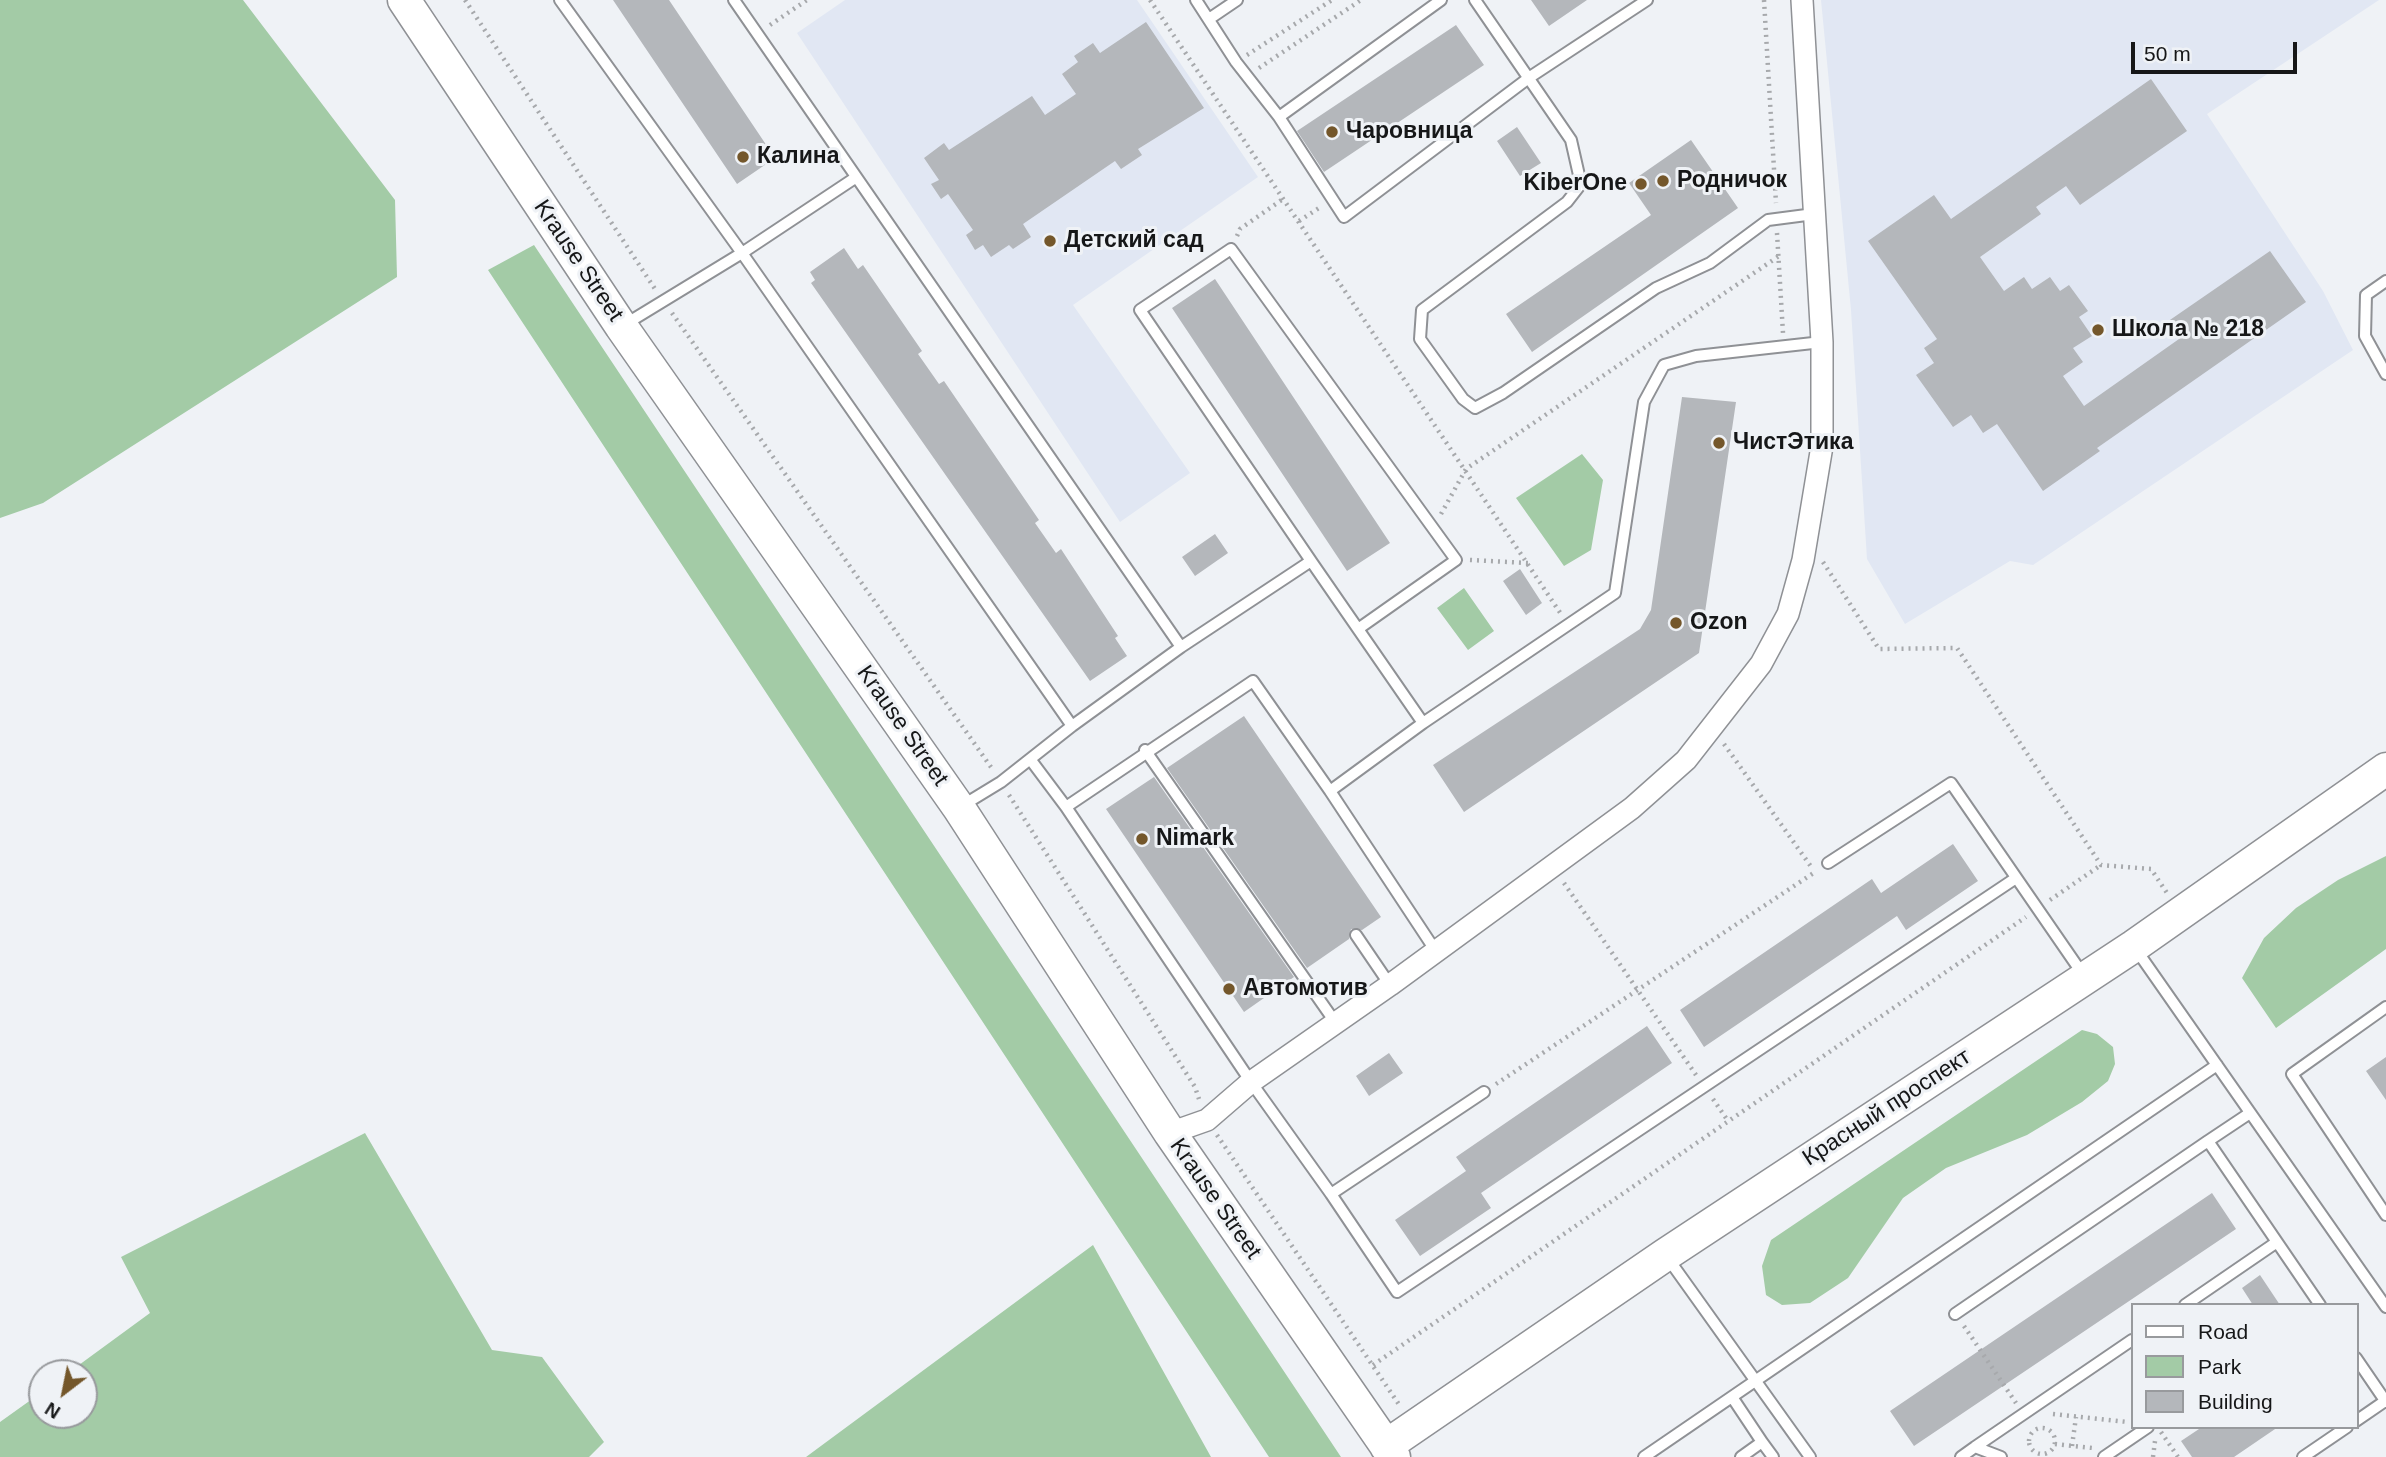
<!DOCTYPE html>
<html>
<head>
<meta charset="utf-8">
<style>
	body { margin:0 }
	#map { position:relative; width:2386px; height:1457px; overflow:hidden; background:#eff2f6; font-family:Arial,sans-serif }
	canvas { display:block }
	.legend { position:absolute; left:2131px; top:1303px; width:228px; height:126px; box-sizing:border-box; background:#eff2f6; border:2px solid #989a9d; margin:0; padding:9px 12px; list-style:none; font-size:21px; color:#161718 }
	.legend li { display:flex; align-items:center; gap:14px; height:35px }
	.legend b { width:35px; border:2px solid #989a9d }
	.north { position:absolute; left:28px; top:1359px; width:70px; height:70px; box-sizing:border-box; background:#eff2f6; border:2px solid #989a9d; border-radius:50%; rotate:212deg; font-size:19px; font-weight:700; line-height:28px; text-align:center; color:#161718 }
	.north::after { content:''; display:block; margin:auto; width:24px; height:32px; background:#74572b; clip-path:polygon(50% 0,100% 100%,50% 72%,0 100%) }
	.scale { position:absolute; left:2131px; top:42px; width:166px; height:32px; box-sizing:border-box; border:4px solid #161718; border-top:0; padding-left:9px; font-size:21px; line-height:24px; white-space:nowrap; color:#161718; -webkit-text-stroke:5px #eff2f6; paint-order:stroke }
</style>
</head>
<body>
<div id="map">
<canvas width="2386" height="1457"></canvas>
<ul class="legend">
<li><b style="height:9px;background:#fff"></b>Road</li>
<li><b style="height:19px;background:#a3cba6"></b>Park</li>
<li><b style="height:19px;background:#b4b7bb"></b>Building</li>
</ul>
<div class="north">N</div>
<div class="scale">50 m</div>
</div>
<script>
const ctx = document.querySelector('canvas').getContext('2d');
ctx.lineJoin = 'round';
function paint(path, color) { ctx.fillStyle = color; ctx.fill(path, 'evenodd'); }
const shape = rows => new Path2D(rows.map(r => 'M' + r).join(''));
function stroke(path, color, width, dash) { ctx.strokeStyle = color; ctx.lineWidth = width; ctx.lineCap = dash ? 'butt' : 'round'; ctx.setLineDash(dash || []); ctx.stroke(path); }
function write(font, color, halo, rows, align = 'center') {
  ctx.font = font + ' Arial,sans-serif'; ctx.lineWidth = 6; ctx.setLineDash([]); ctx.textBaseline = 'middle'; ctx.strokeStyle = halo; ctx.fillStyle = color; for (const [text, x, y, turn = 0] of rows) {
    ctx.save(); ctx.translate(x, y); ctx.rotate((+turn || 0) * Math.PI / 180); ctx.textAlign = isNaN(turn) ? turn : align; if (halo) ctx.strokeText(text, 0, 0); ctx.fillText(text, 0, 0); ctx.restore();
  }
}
const built = shape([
	[845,0,1137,0,1258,177,1073,305,1190,473,1120,522,797,33],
	[1821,0,2379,0,2207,114,2323,291,2353,350,2033,565,2010,561,1905,624,1867,559,1851,310]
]);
const green = shape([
	[0,0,243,0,395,200,397,277,43,503,0,518],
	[534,245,1341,1457,1269,1457,488,270],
	[1582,454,1603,480,1591,550,1564,566,1516,498],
	[1464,588,1494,631,1468,650,1437,608],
	[2386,856,2386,949,2276,1028,2242,978,2264,938,2296,908,2338,880],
	[2082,1030,2097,1034,2113,1047,2115,1064,2108,1081,2082,1102,2027,1135,1946,1168,1903,1198,1848,1278,1810,1303,1782,1305,1766,1295,1762,1266,1771,1240],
	[365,1133,492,1350,542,1357,604,1442,589,1457,0,1457,0,1422,42,1392,42,1415,84,1415,84,1373,68,1373,150,1313,121,1257],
	[1093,1245,1211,1457,806,1457]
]);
const building = shape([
	[613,0,669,0,775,158,737,184],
	[1531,0,1587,0,1549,26],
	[1146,22,1204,108,1138,149,1142,155,1121,169,1115,161,1023,224,1031,237,1013,249,1009,245,991,257,983,245,975,250,966,235,973,230,948,194,941,199,931,184,939,180,924,158,944,143,949,150,1032,96,1045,115,1076,94,1062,74,1078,62,1074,56,1093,43,1100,53],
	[1456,25,1484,65,1324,172,1297,131],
	[2151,79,2187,131,2080,205,2066,186,2036,207,2041,214,1980,257,2004,291,2024,277,2032,289,2050,277,2060,291,2069,285,2088,311,2079,317,2092,336,2073,348,2083,362,2063,376,2084,406,2179,339,2167,322,2270,251,2306,302,2097,448,2100,451,2043,491,1997,424,1983,433,1971,415,1953,427,1916,375,1934,363,1924,348,1937,339,1868,241,1934,195,1951,219],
	[1517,127,1541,163,1520,176,1497,141],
	[1691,140,1738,208,1532,352,1506,314,1651,215,1629,183],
	[844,248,858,269,863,265,922,351,918,354,939,384,944,381,1039,520,1035,523,1056,553,1061,549,1118,636,1115,638,1127,656,1090,681,811,283,815,280,810,272],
	[1215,279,1390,543,1347,571,1172,308],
	[1682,397,1736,402,1699,653,1464,812,1433,765,1640,629,1651,610],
	[1215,534,1228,553,1195,576,1182,557],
	[1520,569,1542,603,1526,615,1503,581],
	[1244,716,1381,917,1362,930,1351,929,1349,939,1307,968,1167,768],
	[1154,777,1294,977,1244,1012,1106,809],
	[1953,844,1978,881,1906,930,1897,916,1704,1047,1680,1010,1872,879,1881,893],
	[1647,1026,1672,1063,1481,1193,1491,1208,1420,1256,1395,1220,1466,1171,1456,1157],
	[1389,1053,1403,1073,1369,1096,1356,1076],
	[2386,1057,2386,1100,2366,1071],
	[2212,1193,2236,1229,1914,1446,1890,1411],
	[2260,1275,2280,1305,2253,1305,2242,1288],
	[2202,1427,2278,1427,2234,1457,2192,1457,2181,1441]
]);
const path = shape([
	[465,0,655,289],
	[1150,0,1561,614],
	[1764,0,1776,203],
	[770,25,807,0],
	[1247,55,1332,0],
	[1259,68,1361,0],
	[1299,221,1322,206],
	[1777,233,1783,333],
	[1237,236,1240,229,1283,199],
	[672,313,993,770],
	[1441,514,1466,469,1779,256],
	[1470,560,1528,563],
	[1823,562,1879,649,1957,648,2101,865,2151,869,2167,893],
	[1724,744,1812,868],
	[1009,795,1195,1087,1199,1099],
	[1564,883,1696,1075],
	[2050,900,2101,865],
	[1496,1084,1815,872],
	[1713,1099,1728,1121],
	[1217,1135,1400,1406],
	[1964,1326,2016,1403],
	[1373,1365,2026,917],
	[2053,1414,2128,1422],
	'2029 1441a13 13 0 1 1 26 0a13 13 0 1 1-26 0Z',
	[2161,1432,2178,1457],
	[2055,1444,2093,1448],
	[2072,1446,2076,1417],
	[2153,1457,2155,1441]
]);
const lane = shape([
	[560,0,742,253,1072,726,1001,782,960,807],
	[734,0,1181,647,1072,726],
	[1196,0,1236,62,1279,117],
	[1441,0,1279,117,1344,217,1530,77,1647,0],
	[1475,0,1571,140,1581,184,1567,202,1422,310,1420,339,1463,399,1475,408,1503,393,1656,288,1710,263,1768,220,1814,214],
	[1209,19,1237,0],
	[2386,281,2366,295,2365,336,2386,374],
	[624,325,742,253,855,178],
	[1181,647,1311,561,1140,310,1231,249,1456,560,1358,629,1311,561],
	[1423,723,1615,593,1644,402,1664,365,1696,356,1822,342],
	[1145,750,1335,1022],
	[1030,759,1066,807,1253,681,1330,791,1423,723,1358,629],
	[1330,791,1435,950],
	[1066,807,1251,1082,1331,1194,1484,1092],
	[1828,863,1951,783,2084,976],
	[1356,935,1390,985],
	[2135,948,2386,1307],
	[2386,1007,2292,1074,2386,1215],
	[2250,1113,2208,1141,2320,1305],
	[1331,1194,1397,1292,2016,878],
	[1667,1257,1810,1457],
	[2185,1305,2277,1242],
	[1955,1314,2208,1141],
	[2356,1358,2386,1402],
	[1732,1397,1762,1442,1741,1457],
	[2356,1421,2385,1401],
	[1762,1442,1773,1457],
	[1975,1447,2132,1340],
	[1644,1457,2217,1065],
	[1961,1457,1975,1447,2001,1457],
	[2104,1457,2148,1427],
	[2303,1457,2347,1427]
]);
const street = shape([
	[1170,1133,1207,1120,1251,1082,1390,985,1632,808,1686,760,1761,664,1788,614,1803,560,1822,446,1822,342,1802,0]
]);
const secondary = shape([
	[404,0,621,326,959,808,1170,1133,1394,1457],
	[1386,1446,1665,1255,2134,946,2386,769]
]);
const markers = [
	[1332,132,7,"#74572b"],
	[743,157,7,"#74572b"],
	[1663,181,7,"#74572b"],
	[1641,184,7,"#74572b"],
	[1050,241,7,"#74572b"],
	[2098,330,7,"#74572b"],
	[1719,443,7,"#74572b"],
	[1676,623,7,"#74572b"],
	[1142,839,7,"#74572b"],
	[1229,989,7,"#74572b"]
];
const poiNames = [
	["Чаровница",1346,132],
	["Калина",757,157],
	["Родничок",1677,181],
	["KiberOne",1627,184,"right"],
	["Детский сад",1064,241],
	["Школа № 218",2112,330],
	["ЧистЭтика",1733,443],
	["Ozon",1690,623],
	["Nimark",1156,839],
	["Автомотив",1243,989]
];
const streetNames = [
	["Krause Street",578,261,56],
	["Krause Street",902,726,55],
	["Красный проспект",1887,1108,-33],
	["Krause Street",1215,1199,55]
];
paint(built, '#e1e7f3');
paint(green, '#a3cba6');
paint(building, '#b4b7bb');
stroke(lane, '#8f9195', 14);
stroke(street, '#8f9195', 24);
stroke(secondary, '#8f9195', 35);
stroke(path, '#a7a9ac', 4.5, [2, 5]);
stroke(lane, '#fff', 10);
stroke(street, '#fff', 21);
stroke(secondary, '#fff', 32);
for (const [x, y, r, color] of markers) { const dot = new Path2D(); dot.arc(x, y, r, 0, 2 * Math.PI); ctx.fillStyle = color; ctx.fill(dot); stroke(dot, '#eff2f6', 2.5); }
write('bold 23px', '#161718', '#eff2f6', poiNames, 'left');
write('23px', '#161718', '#eff2f6', streetNames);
</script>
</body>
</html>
